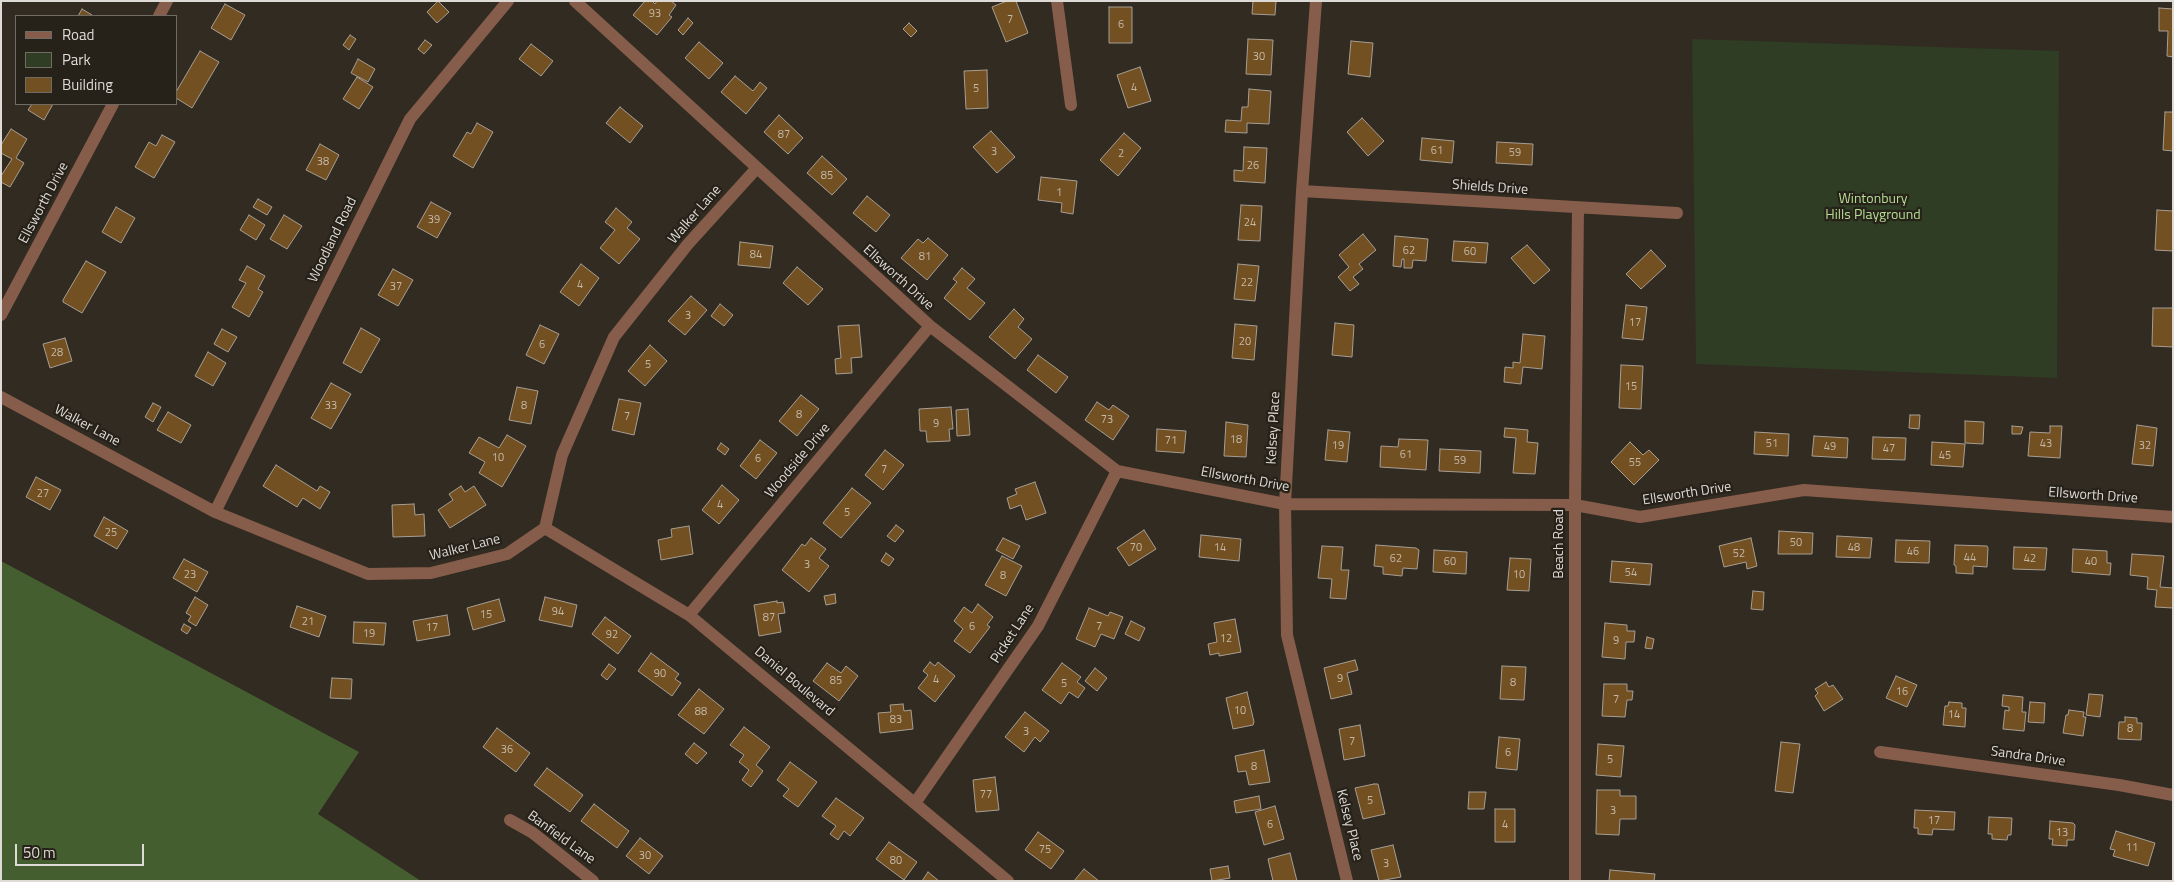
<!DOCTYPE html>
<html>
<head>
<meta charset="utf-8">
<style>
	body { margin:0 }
	#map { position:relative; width:2174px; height:882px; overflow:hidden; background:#312b22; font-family:"Titillium Web",sans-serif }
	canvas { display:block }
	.frame { position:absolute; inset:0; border:2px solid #dedad5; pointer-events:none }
	.legend { position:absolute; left:15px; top:15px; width:162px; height:90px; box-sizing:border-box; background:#272219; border:1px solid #706c64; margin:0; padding:6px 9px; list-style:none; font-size:15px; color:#dedad5 }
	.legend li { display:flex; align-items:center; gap:10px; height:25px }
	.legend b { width:25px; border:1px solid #706c64 }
	.scale { position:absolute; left:15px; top:844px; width:129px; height:22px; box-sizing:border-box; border:2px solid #dedad5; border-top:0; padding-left:6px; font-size:15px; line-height:18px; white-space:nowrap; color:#dedad5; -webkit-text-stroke:4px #272219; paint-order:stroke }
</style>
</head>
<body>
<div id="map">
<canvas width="2174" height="882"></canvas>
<div class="frame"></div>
<ul class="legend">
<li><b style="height:6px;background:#865d4a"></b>Road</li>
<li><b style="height:14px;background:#2e3d23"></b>Park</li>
<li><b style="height:14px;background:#735022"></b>Building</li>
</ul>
<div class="scale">50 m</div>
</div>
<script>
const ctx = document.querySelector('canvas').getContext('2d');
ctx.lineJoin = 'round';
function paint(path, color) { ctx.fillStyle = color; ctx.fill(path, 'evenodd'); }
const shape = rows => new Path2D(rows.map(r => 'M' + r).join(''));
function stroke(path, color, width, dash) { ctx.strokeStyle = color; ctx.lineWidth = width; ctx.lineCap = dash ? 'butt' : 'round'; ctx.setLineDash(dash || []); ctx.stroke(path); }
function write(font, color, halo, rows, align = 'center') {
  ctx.font = font + ' "Titillium Web",sans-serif'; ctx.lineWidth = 4.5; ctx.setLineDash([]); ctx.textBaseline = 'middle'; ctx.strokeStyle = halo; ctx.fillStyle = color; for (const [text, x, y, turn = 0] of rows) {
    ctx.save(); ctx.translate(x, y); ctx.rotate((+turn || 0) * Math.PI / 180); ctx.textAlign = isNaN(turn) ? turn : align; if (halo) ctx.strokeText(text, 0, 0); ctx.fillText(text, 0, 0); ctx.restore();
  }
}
const green = shape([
	[1692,39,2059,51,2057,378,1696,364]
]);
const forest = shape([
	[1,561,359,752,318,814,421,881,1,881]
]);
const building = shape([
	[438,1,449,12,437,23,427,12,438,1],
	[645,1,652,1,655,4,657,1,671,1,676,5,669,15,672,17,657,35,633,15,645,1],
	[1007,1,1016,1,1028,33,1006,42,992,7,1007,1],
	[1253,1,1276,1,1275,15,1252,14,1253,1],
	[225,4,245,15,231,40,211,28,225,4],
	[1109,7,1132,7,1132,43,1109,43,1109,7],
	[2159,8,2173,9,2173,57,2167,56,2168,31,2159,31,2159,8],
	[82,9,92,15,91,16,78,16,82,9],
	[688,18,693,23,683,35,678,30,688,18],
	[909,23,917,31,911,37,903,29,909,23],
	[350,35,356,39,349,50,343,45,350,35],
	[1248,39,1273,40,1271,75,1246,74,1248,39],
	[425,40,432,45,424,54,418,49,425,40],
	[1351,41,1373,43,1370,77,1348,74,1351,41],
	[699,42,723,63,709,79,685,58,699,42],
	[531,44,553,61,541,76,519,59,531,44],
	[200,51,219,62,192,108,176,98,176,92,200,51],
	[358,59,375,69,368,82,351,73,358,59],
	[1140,67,1151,101,1128,108,1117,75,1140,67],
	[987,70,988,108,966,109,964,71,987,70],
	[735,76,753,91,760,82,767,88,746,114,721,92,735,76],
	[357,77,373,87,359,109,343,99,357,77],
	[1249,89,1271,91,1269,124,1247,123,1247,133,1225,132,1226,120,1241,121,1242,107,1248,107,1249,89],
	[32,104,53,104,44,120,28,110,32,104],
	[620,107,643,126,630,143,606,123,620,107],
	[2165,112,2173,112,2173,151,2163,150,2165,112],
	[779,115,803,138,788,154,764,132,779,115],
	[1362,118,1384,141,1368,156,1347,132,1362,118],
	[477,123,493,132,473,168,453,156,467,132,471,134,477,123],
	[11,129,27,139,16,158,24,163,10,187,1,182,1,176,12,159,1,153,1,145,11,129],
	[991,131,1015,157,997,173,973,147,991,131],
	[1124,133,1141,148,1118,176,1100,160,1124,133],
	[162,135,175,142,154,178,135,167,149,142,156,146,162,135],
	[1422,138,1454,141,1452,163,1420,160,1422,138],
	[1497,142,1533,144,1532,165,1496,163,1497,142],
	[320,144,339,155,326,180,306,170,320,144],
	[1244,147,1267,148,1265,183,1234,181,1234,170,1243,171,1244,147],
	[822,156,847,179,832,195,807,173,822,156],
	[1041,177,1077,181,1073,214,1061,212,1062,203,1038,200,1041,177],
	[867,196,890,215,876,232,853,213,867,196],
	[258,199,272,207,267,215,253,207,258,199],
	[431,202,451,213,437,238,417,227,431,202],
	[1241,205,1262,206,1260,241,1238,240,1241,205],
	[116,207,135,218,121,243,102,232,116,207],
	[616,208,632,222,627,228,640,239,619,264,600,248,615,230,605,222,616,208],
	[2157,210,2173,211,2173,251,2155,250,2157,210],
	[249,215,265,225,256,240,240,230,249,215],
	[284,215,302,226,287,249,270,239,284,215],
	[1363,234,1376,250,1359,264,1363,269,1353,277,1359,284,1350,291,1338,277,1349,267,1339,255,1363,234],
	[1395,236,1428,239,1426,261,1413,260,1412,268,1404,268,1404,259,1402,259,1401,267,1393,266,1395,236],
	[928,238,948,255,927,280,901,258,918,239,923,243,928,238],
	[1454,241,1488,243,1486,263,1452,261,1454,241],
	[740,242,773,246,770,268,738,265,740,242],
	[1527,245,1550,270,1534,284,1511,258,1527,245],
	[1651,250,1666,266,1641,289,1626,274,1651,250],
	[86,261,106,272,82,313,63,302,63,300,86,261],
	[581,264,599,278,579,306,560,292,581,264],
	[1238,264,1259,266,1255,301,1234,299,1238,264],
	[247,266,265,276,258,289,263,292,249,317,232,307,246,283,239,280,247,266],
	[797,267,823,289,808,305,783,283,797,267],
	[962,268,975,279,967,288,985,303,970,320,944,298,957,282,953,279,962,268],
	[393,269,413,280,398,306,378,295,393,269],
	[691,296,707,310,685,335,668,321,691,296],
	[720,304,733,315,724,326,711,316,720,304],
	[1626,305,1647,307,1643,340,1622,338,1626,305],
	[2153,308,2173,308,2173,347,2152,346,2153,308],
	[1014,309,1024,319,1018,327,1032,339,1015,359,989,337,1014,309],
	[1335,323,1354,325,1352,357,1332,355,1335,323],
	[1235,324,1257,326,1254,360,1232,358,1235,324],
	[540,325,559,334,544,364,526,355,540,325],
	[859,325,862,357,851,358,852,373,836,374,835,359,841,358,838,326,859,325],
	[361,328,380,339,361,373,343,363,361,328],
	[222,329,237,337,228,352,214,344,222,329],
	[1523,334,1545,336,1542,369,1523,367,1521,384,1504,382,1505,367,1513,368,1513,362,1520,363,1523,334],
	[65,338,72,361,50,368,43,344,65,338],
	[650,345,667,361,645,386,628,371,650,345],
	[208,352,226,363,213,386,195,376,208,352],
	[1038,355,1068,377,1056,393,1027,370,1038,355],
	[1621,365,1643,366,1641,409,1619,408,1621,365],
	[331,383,351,394,331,429,311,418,331,383],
	[517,387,538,391,531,424,509,420,517,387],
	[801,395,819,409,797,436,779,421,801,395],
	[619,399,641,403,634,435,612,430,619,399],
	[1097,402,1109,410,1113,405,1129,416,1113,440,1085,420,1097,402],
	[153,403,161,407,153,422,145,417,153,403],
	[951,407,953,429,949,429,950,441,927,442,926,431,920,431,919,409,951,407],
	[968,409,970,435,957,436,956,410,968,409],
	[168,412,191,425,181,443,157,430,168,412],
	[1910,415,1920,415,1919,429,1909,428,1910,415],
	[1965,421,1984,422,1983,444,1965,443,1965,421],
	[1226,422,1248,425,1246,457,1224,456,1226,422],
	[2137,425,2157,428,2153,466,2132,464,2137,425],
	[2012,426,2023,427,2021,434,2012,434,2012,426],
	[2050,426,2062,426,2060,458,2028,456,2030,432,2050,433,2050,426],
	[1505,428,1528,430,1527,442,1538,443,1535,474,1513,473,1516,438,1504,437,1505,428],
	[1157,429,1186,431,1184,453,1156,451,1157,429],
	[1328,430,1350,432,1347,462,1325,460,1328,430],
	[1755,432,1789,434,1788,456,1754,454,1755,432],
	[507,435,526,446,502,487,479,473,485,462,469,453,479,437,499,448,507,435],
	[1814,436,1848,438,1847,458,1812,456,1814,436],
	[1873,437,1906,438,1905,460,1872,459,1873,437],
	[1399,439,1428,440,1426,470,1380,467,1381,446,1398,447,1399,439],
	[760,440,777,453,756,479,740,466,760,440],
	[1630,442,1643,455,1649,450,1659,460,1634,485,1611,462,1630,442],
	[1932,442,1965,444,1963,467,1931,465,1932,442],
	[721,443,729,449,725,455,717,449,721,443],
	[1440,449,1481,451,1480,473,1439,471,1440,449],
	[885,450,904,465,883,490,865,475,885,450],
	[276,465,317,491,320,486,330,492,320,509,303,498,297,507,263,486,276,465],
	[36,477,61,490,50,510,26,497,36,477],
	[1035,482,1046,513,1026,520,1021,505,1010,509,1007,498,1017,494,1015,489,1035,482],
	[722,485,739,500,719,524,702,510,722,485],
	[461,486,465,492,474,486,486,505,450,528,438,510,453,500,449,494,461,486],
	[852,488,871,503,841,538,823,523,852,488],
	[414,504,415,515,424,514,425,536,393,537,392,505,414,504],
	[104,517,128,531,117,549,94,536,104,517],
	[896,525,904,531,895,542,887,536,896,525],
	[689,526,693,554,661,560,658,540,672,537,671,529,689,526],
	[1144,530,1156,549,1129,566,1117,548,1144,530],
	[1779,531,1813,533,1812,554,1778,554,1779,531],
	[1201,535,1241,539,1239,561,1199,557,1201,535],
	[1837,536,1872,538,1870,558,1836,557,1837,536],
	[811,538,826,549,819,558,829,566,809,592,782,570,802,544,805,546,811,538],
	[1003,538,1020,546,1013,559,996,550,1003,538],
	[1751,538,1757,566,1747,569,1746,562,1724,567,1719,546,1751,538],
	[1896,540,1930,541,1929,563,1895,562,1896,540],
	[1376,545,1416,548,1419,550,1417,569,1403,568,1402,576,1383,574,1383,567,1374,566,1376,545],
	[1955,545,1987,546,1988,548,1987,567,1973,566,1973,574,1956,573,1956,566,1954,565,1955,545],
	[1322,546,1343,547,1341,570,1349,570,1346,599,1330,598,1332,579,1318,578,1322,546],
	[2014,547,2047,548,2045,570,2013,569,2014,547],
	[2073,549,2107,551,2107,563,2111,563,2110,575,2072,572,2073,549],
	[1434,550,1467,552,1466,574,1433,572,1434,550],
	[886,553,894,559,889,566,881,561,886,553],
	[2132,554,2164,556,2160,587,2173,588,2173,608,2155,607,2157,590,2147,589,2148,577,2130,575,2132,554],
	[1002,556,1022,566,1006,596,985,585,1002,556],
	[1510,558,1531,559,1529,591,1507,590,1510,558],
	[184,559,208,572,197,592,173,578,184,559],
	[1612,561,1652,564,1650,585,1610,582,1612,561],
	[1753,591,1764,592,1763,610,1751,609,1753,591],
	[835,594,836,603,826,605,824,596,835,594],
	[195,597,208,605,196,626,188,621,191,616,186,613,195,597],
	[545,597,577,605,572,627,539,620,545,597],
	[499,599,505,621,473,630,467,608,499,599],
	[777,601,777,603,783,602,785,613,778,614,781,632,759,636,754,605,777,601],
	[978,604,993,617,987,625,990,627,970,653,954,641,963,629,954,621,964,607,972,613,978,604],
	[297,606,326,616,319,637,290,627,297,606],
	[1089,608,1108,616,1110,612,1123,617,1114,639,1101,634,1095,647,1076,639,1089,608],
	[447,615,450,635,417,641,413,621,447,615],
	[605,617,631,636,618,654,592,634,605,617],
	[1235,619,1241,652,1219,656,1219,653,1210,655,1208,644,1217,642,1214,623,1235,619],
	[1131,621,1145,628,1139,641,1125,634,1131,621],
	[354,622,386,623,384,645,353,643,354,622],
	[1605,623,1627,625,1627,631,1635,631,1634,642,1626,642,1625,659,1602,657,1605,623],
	[184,624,191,628,187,634,181,630,184,624],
	[1647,637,1654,639,1652,649,1645,648,1647,637],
	[651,653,679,674,675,679,681,683,672,696,638,671,651,653],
	[1355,660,1358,670,1347,673,1352,694,1331,699,1324,668,1355,660],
	[930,662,935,666,938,662,955,676,935,702,918,688,928,675,923,671,930,662],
	[827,663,841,673,846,666,858,676,839,701,813,681,827,663],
	[1062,663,1081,677,1077,682,1085,688,1078,698,1069,692,1061,704,1042,690,1062,663],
	[609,664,616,669,607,680,601,675,609,664],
	[1502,666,1526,667,1524,700,1500,699,1502,666],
	[1095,668,1107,678,1097,691,1085,681,1095,668],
	[1896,676,1917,685,1907,707,1886,698,1896,676],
	[332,678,352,679,351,699,330,698,332,678],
	[1826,682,1829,687,1833,685,1843,699,1824,711,1815,696,1818,693,1815,689,1826,682],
	[1604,684,1627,684,1627,691,1633,691,1632,700,1627,700,1625,717,1602,716,1604,684],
	[699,689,724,709,704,734,678,715,699,689],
	[1247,692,1254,722,1253,725,1233,729,1226,698,1247,692],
	[2089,694,2103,695,2100,717,2086,715,2089,694],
	[2003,695,2023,697,2022,712,2026,712,2024,731,2003,729,2005,710,2009,711,2009,707,2002,706,2003,695],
	[1949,702,1962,703,1962,708,1966,708,1965,727,1943,725,1945,706,1948,706,1949,702],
	[2030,702,2045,703,2044,723,2028,722,2030,702],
	[903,704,904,711,911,710,913,729,880,733,878,713,891,712,890,705,903,704],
	[2069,710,2084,712,2083,717,2086,717,2083,736,2063,733,2066,715,2068,715,2069,710],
	[1025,712,1049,731,1040,742,1035,737,1024,752,1005,737,1025,712],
	[2125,717,2137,718,2137,723,2142,723,2141,740,2118,739,2119,722,2125,722,2125,717],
	[1360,725,1365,756,1344,760,1339,729,1360,725],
	[744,727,770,747,756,765,763,771,751,787,742,780,749,770,739,762,744,755,730,745,744,727],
	[497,728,530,753,516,772,483,747,497,728],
	[1499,737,1520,739,1517,770,1496,768,1499,737],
	[1781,742,1800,744,1793,793,1775,791,1781,742],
	[694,743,707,753,697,764,685,754,694,743],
	[1598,744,1624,746,1621,777,1596,775,1598,744],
	[1264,750,1270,782,1249,785,1246,771,1238,772,1235,756,1264,750],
	[790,762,817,782,798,807,783,796,789,789,777,780,790,762],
	[547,768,583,795,570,812,534,785,547,768],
	[995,777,999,810,976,812,973,780,995,777],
	[1374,784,1378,784,1385,814,1363,819,1355,788,1374,784],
	[1597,790,1620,790,1620,796,1636,796,1636,819,1620,819,1619,835,1596,834,1597,790],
	[1469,792,1486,792,1484,809,1468,809,1469,792],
	[1259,796,1261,809,1236,813,1234,801,1259,796],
	[836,798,864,818,850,836,844,831,838,840,830,834,836,826,822,816,836,798],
	[594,804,629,831,617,848,581,821,594,804],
	[1275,806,1284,839,1264,845,1255,812,1275,806],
	[1495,809,1515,809,1515,842,1495,842,1495,809],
	[1915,810,1955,812,1954,830,1933,829,1932,835,1918,834,1918,828,1914,828,1915,810],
	[1989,817,2012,818,2011,835,2008,835,2007,840,1992,839,1992,834,1988,834,1989,817],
	[2050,821,2073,823,2075,825,2074,840,2067,840,2067,846,2052,845,2053,839,2049,839,2050,821],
	[2116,831,2155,843,2148,866,2113,856,2115,850,2110,849,2116,831],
	[1038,832,1064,851,1051,869,1025,850,1038,832],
	[640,838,663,856,649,874,626,856,640,838],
	[889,842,917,862,904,880,876,859,889,842],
	[1393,845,1401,877,1379,881,1371,850,1393,845],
	[1290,853,1297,881,1273,881,1268,859,1290,853],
	[1228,866,1230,878,1212,881,1210,869,1228,866],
	[1084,869,1099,881,1074,881,1084,869],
	[1610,870,1655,874,1654,881,1609,881,1610,870],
	[928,872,939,881,922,881,928,872]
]);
const minor = shape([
	[575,1,930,326,1117,471,1285,504,1575,505,1640,517,1804,490,2173,517],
	[1057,1,1071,105],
	[1316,1,1302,191,1285,504,1287,635,1347,881],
	[159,16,167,1],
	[1302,191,1677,213],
	[1,315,113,104],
	[1,397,215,512,368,574,431,573,507,554,545,528,562,455,614,337,688,244,756,169],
	[215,512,410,119,508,1],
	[545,528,689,615,1008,881],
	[689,615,930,326],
	[1880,752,2119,785,2173,795],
	[915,803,1038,626,1117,471],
	[510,820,533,833,593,881],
	[1575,881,1575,505,1578,208]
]);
const numberNames = [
	["93",655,14],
	["7",1010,20],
	["6",1121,25],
	["30",1259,57],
	["4",1134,88],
	["5",976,89],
	["87",784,135],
	["61",1437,151],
	["3",994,152],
	["59",1515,153],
	["2",1121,154],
	["38",323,162],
	["26",1253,166],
	["85",827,176],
	["1",1059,193],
	["39",434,220],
	["24",1250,223],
	["62",1409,251],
	["60",1470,252],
	["84",756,255],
	["81",925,257],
	["22",1247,283],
	["4",580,285],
	["37",396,287],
	["3",688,316],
	["17",1635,323],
	["20",1245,342],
	["6",542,345],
	["28",57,353],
	["5",648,365],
	["15",1631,387],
	["33",331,406],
	["8",524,406],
	["8",799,415],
	["7",627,417],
	["73",1107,420],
	["9",936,424],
	["18",1236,440],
	["71",1171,441],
	["51",1772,444],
	["43",2046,444],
	["19",1338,446],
	["32",2145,446],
	["49",1830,447],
	["47",1889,449],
	["61",1406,455],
	["45",1945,456],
	["10",498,458],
	["6",758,459],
	["59",1460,461],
	["55",1635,463],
	["7",884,470],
	["27",43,494],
	["4",720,505],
	["5",847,513],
	["25",111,533],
	["50",1796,543],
	["70",1136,548],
	["14",1220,548],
	["48",1854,548],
	["46",1913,552],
	["52",1739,554],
	["44",1970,558],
	["62",1396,559],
	["42",2030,559],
	["60",1450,562],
	["40",2091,562],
	["3",807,565],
	["54",1631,573],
	["23",190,575],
	["10",1519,575],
	["8",1003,576],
	["94",558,612],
	["15",486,615],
	["87",769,618],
	["21",308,622],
	["6",972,627],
	["7",1099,627],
	["17",432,628],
	["19",369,634],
	["92",612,635],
	["12",1226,639],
	["9",1616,641],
	["90",660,674],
	["9",1340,679],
	["4",936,680],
	["85",836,681],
	["8",1513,683],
	["5",1064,684],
	["16",1902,692],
	["7",1616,700],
	["10",1240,711],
	["88",701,712],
	["14",1954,715],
	["83",896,720],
	["8",2130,729],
	["3",1026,732],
	["7",1352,742],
	["36",507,750],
	["6",1508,753],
	["5",1610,760],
	["8",1254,767],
	["77",986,795],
	["5",1370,801],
	["3",1613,811],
	["17",1934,821],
	["6",1270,825],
	["4",1505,825],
	["13",2062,833],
	["11",2132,848],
	["75",1045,850],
	["30",645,856],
	["80",896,861],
	["3",1386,864]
];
const streetNames = [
	["Shields Drive",1490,188,4],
	["Ellsworth Drive",44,203,-62],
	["Walker Lane",695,215,-49],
	["Woodland Road",333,240,-64],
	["Ellsworth Drive",898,278,42],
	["Walker Lane",87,426,28],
	["Kelsey Place",1274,428,-87],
	["Woodside Drive",798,461,-50],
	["Ellsworth Drive",1245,480,10],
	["Ellsworth Drive",1687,494,-9],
	["Ellsworth Drive",2093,496,4],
	["Beach Road",1560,544,-90],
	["Walker Lane",465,548,-14],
	["Picket Lane",1013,634,-57],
	["Daniel Boulevard",794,682,40],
	["Sandra Drive",2028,757,8],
	["Kelsey Place",1349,825,76],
	["Banfield Lane",561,838,36]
];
const parkNames = [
	["Wintonbury",1873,200],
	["Hills Playground",1873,216]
];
paint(green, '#2e3d23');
paint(forest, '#445e2f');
paint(building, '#735022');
stroke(building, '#a79e94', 1);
stroke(minor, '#865d4a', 12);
write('11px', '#c3b8a8', null, numberNames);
write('14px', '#dedad5', '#272219', streetNames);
write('14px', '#b4de94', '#272219', parkNames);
</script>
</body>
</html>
